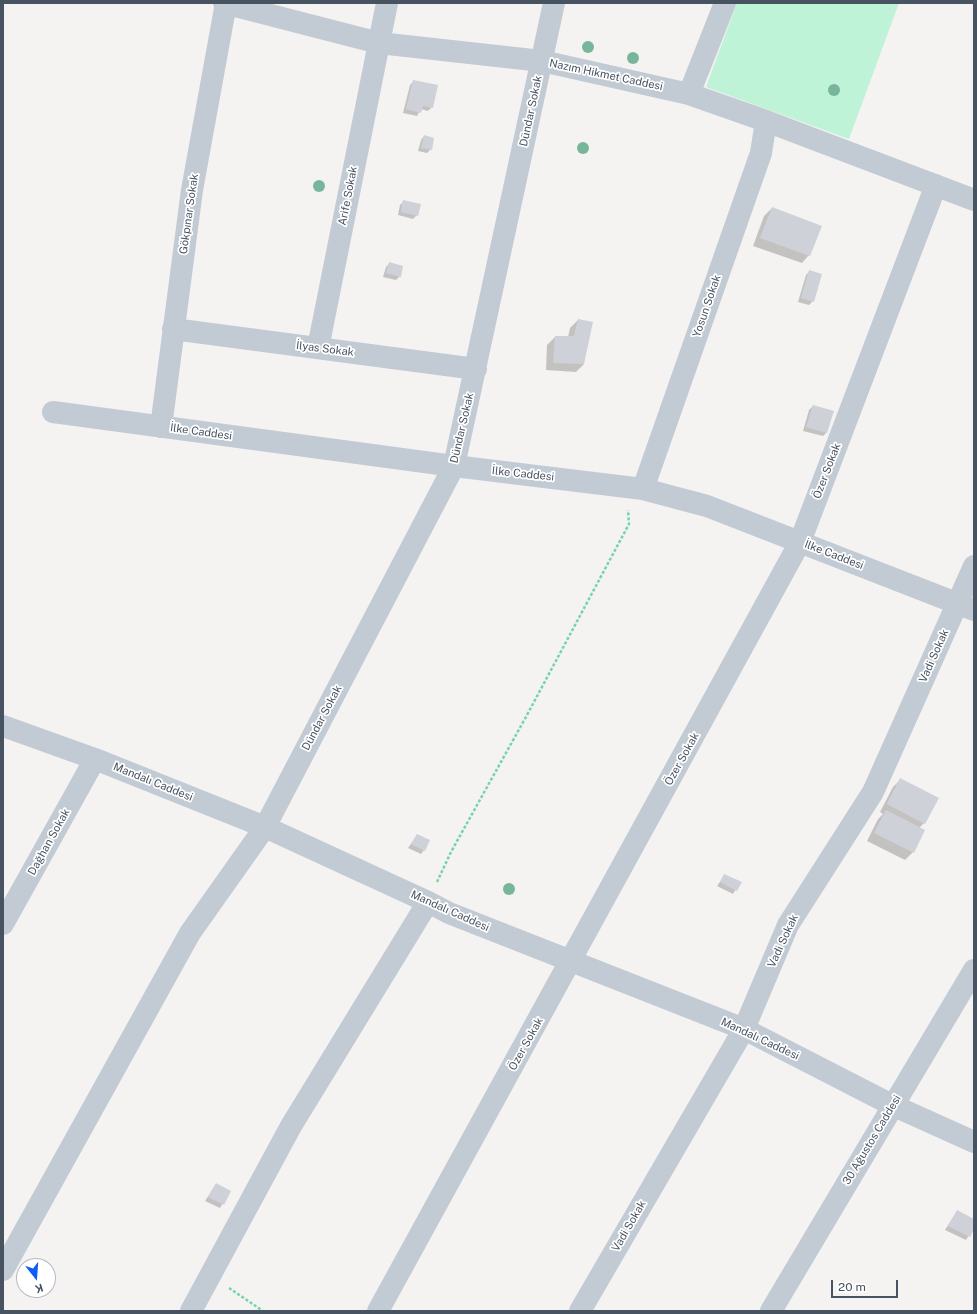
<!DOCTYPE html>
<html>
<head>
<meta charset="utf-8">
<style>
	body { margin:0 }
	#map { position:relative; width:977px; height:1314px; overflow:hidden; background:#f5f2f2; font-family:"Public Sans",sans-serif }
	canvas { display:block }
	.frame { position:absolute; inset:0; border:4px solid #485362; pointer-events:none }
	.north { position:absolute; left:16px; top:1258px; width:40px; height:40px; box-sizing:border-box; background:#fff; border:1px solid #b6bac0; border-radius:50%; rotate:163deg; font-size:11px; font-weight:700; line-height:16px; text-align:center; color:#485362 }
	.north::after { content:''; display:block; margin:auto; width:14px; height:18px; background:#0d5ef4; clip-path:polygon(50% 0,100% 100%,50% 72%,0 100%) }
	.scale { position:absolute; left:831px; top:1280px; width:67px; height:18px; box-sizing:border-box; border:2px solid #485362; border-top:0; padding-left:5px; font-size:12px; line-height:14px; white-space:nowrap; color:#485362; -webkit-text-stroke:3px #fff; paint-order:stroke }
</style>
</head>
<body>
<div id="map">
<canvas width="977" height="1314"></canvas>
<div class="frame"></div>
<div class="north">K</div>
<div class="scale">20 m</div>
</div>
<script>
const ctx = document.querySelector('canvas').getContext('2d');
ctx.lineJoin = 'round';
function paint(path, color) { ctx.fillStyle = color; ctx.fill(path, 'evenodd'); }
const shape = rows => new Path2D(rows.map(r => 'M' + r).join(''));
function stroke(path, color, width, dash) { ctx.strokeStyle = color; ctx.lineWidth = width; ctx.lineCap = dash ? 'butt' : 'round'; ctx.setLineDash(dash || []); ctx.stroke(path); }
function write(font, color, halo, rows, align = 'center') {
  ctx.font = font + ' "Public Sans",sans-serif'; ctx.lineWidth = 3.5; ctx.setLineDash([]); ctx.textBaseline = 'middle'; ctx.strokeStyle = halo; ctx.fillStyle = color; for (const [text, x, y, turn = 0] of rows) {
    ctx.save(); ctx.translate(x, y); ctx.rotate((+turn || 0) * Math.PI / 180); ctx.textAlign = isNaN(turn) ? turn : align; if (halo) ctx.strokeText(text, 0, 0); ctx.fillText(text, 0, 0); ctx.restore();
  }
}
const green = shape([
	[737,3,899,3,849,139,706,87]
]);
const shadow = shape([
	[414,81,432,107,428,111,421,109,417,116,403,113,410,85],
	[424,136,431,149,427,153,418,151,421,140],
	[404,201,417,215,413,219,398,215,400,205],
	[772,208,809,255,802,263,753,246,764,216],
	[390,263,400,276,396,280,383,277,386,267],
	[810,271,813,301,809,305,798,302,806,275],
	[578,320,584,364,576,372,546,370,547,345,555,337,568,337,570,328],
	[813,406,827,432,823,436,803,431,809,410],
	[901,779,924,823,919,828,913,852,905,860,867,841,878,819,883,814,880,812,893,787],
	[417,835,424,850,421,854,408,848],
	[725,875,740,883,733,894,717,886],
	[216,1184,230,1191,220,1208,205,1201],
	[957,1211,974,1220,974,1227,966,1240,945,1230]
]);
const building = shape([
	[413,80,438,85,433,108,423,106,421,113,406,109],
	[424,135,434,138,432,150,421,148],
	[403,200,421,204,418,216,401,212],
	[772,207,822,226,810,256,760,238],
	[389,262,403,266,401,277,386,273],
	[809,270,822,274,814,302,801,298],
	[578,319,593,322,584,364,553,363,555,336,574,336],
	[813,405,834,411,827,433,806,427],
	[900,778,939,798,925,824,887,804],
	[886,810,925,830,914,853,874,833],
	[417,834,430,840,425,851,411,844],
	[724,874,742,882,737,891,720,882],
	[216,1183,231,1191,224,1205,208,1197],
	[957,1210,974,1219,974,1229,970,1237,948,1226]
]);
const path = shape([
	[437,882,451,852,527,715,629,524,628,510],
	[229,1288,263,1311]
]);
const minor = shape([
	[224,3,379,43,542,61,689,94,766,121,974,200],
	[689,94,725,3],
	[173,329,476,369],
	[318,348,387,3],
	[53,412,454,466,643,489,707,506,974,610],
	[161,427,192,190,226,3],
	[643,489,761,153,766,121],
	[3,726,95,759,265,827,428,902,449,913,744,1029,892,1105,974,1142],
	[3,924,95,759],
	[3,1270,190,933,265,827,454,466,554,3],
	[191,1311,291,1126,428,902],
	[378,1311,800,542,936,185],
	[580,1311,744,1029,788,925,873,792,974,566],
	[771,1311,974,970]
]);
const trees = [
	[588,47],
	[633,58],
	[834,90],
	[583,148],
	[319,186],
	[509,889]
];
const streetNames = [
	["Nazım Hikmet Caddesi",606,75,12],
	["Dündar Sokak",531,111,-78],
	["Arife Sokak",348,196,-79],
	["Gökpınar Sokak",189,214,-82],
	["Yosun Sokak",707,306,-71],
	["İlyas Sokak",325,349,7],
	["Dündar Sokak",462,428,-77],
	["İlke Caddesi",201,432,8],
	["Özer Sokak",827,471,-69],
	["İlke Caddesi",523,474,6],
	["İlke Caddesi",834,555,21],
	["Vadi Sokak",934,656,-66],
	["Dündar Sokak",322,718,-62],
	["Özer Sokak",682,759,-61],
	["Mandalı Caddesi",153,782,22],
	["Dağhan Sokak",49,842,-61],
	["Mandalı Caddesi",450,911,24],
	["Vadi Sokak",783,941,-65],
	["Mandalı Caddesi",760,1039,25],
	["Özer Sokak",526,1044,-61],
	["30 Ağustos Caddesi",872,1140,-59],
	["Vadi Sokak",629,1226,-60]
];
paint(green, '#bff3d8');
paint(shadow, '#0003');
paint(building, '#ced1d8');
stroke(path, '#74d5ad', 2.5, [3, 2]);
stroke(minor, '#c2cbd4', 22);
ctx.fillStyle = '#78b69c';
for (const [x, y] of trees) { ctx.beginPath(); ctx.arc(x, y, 6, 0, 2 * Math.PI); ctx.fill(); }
write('11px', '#485362', '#fff', streetNames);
</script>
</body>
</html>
